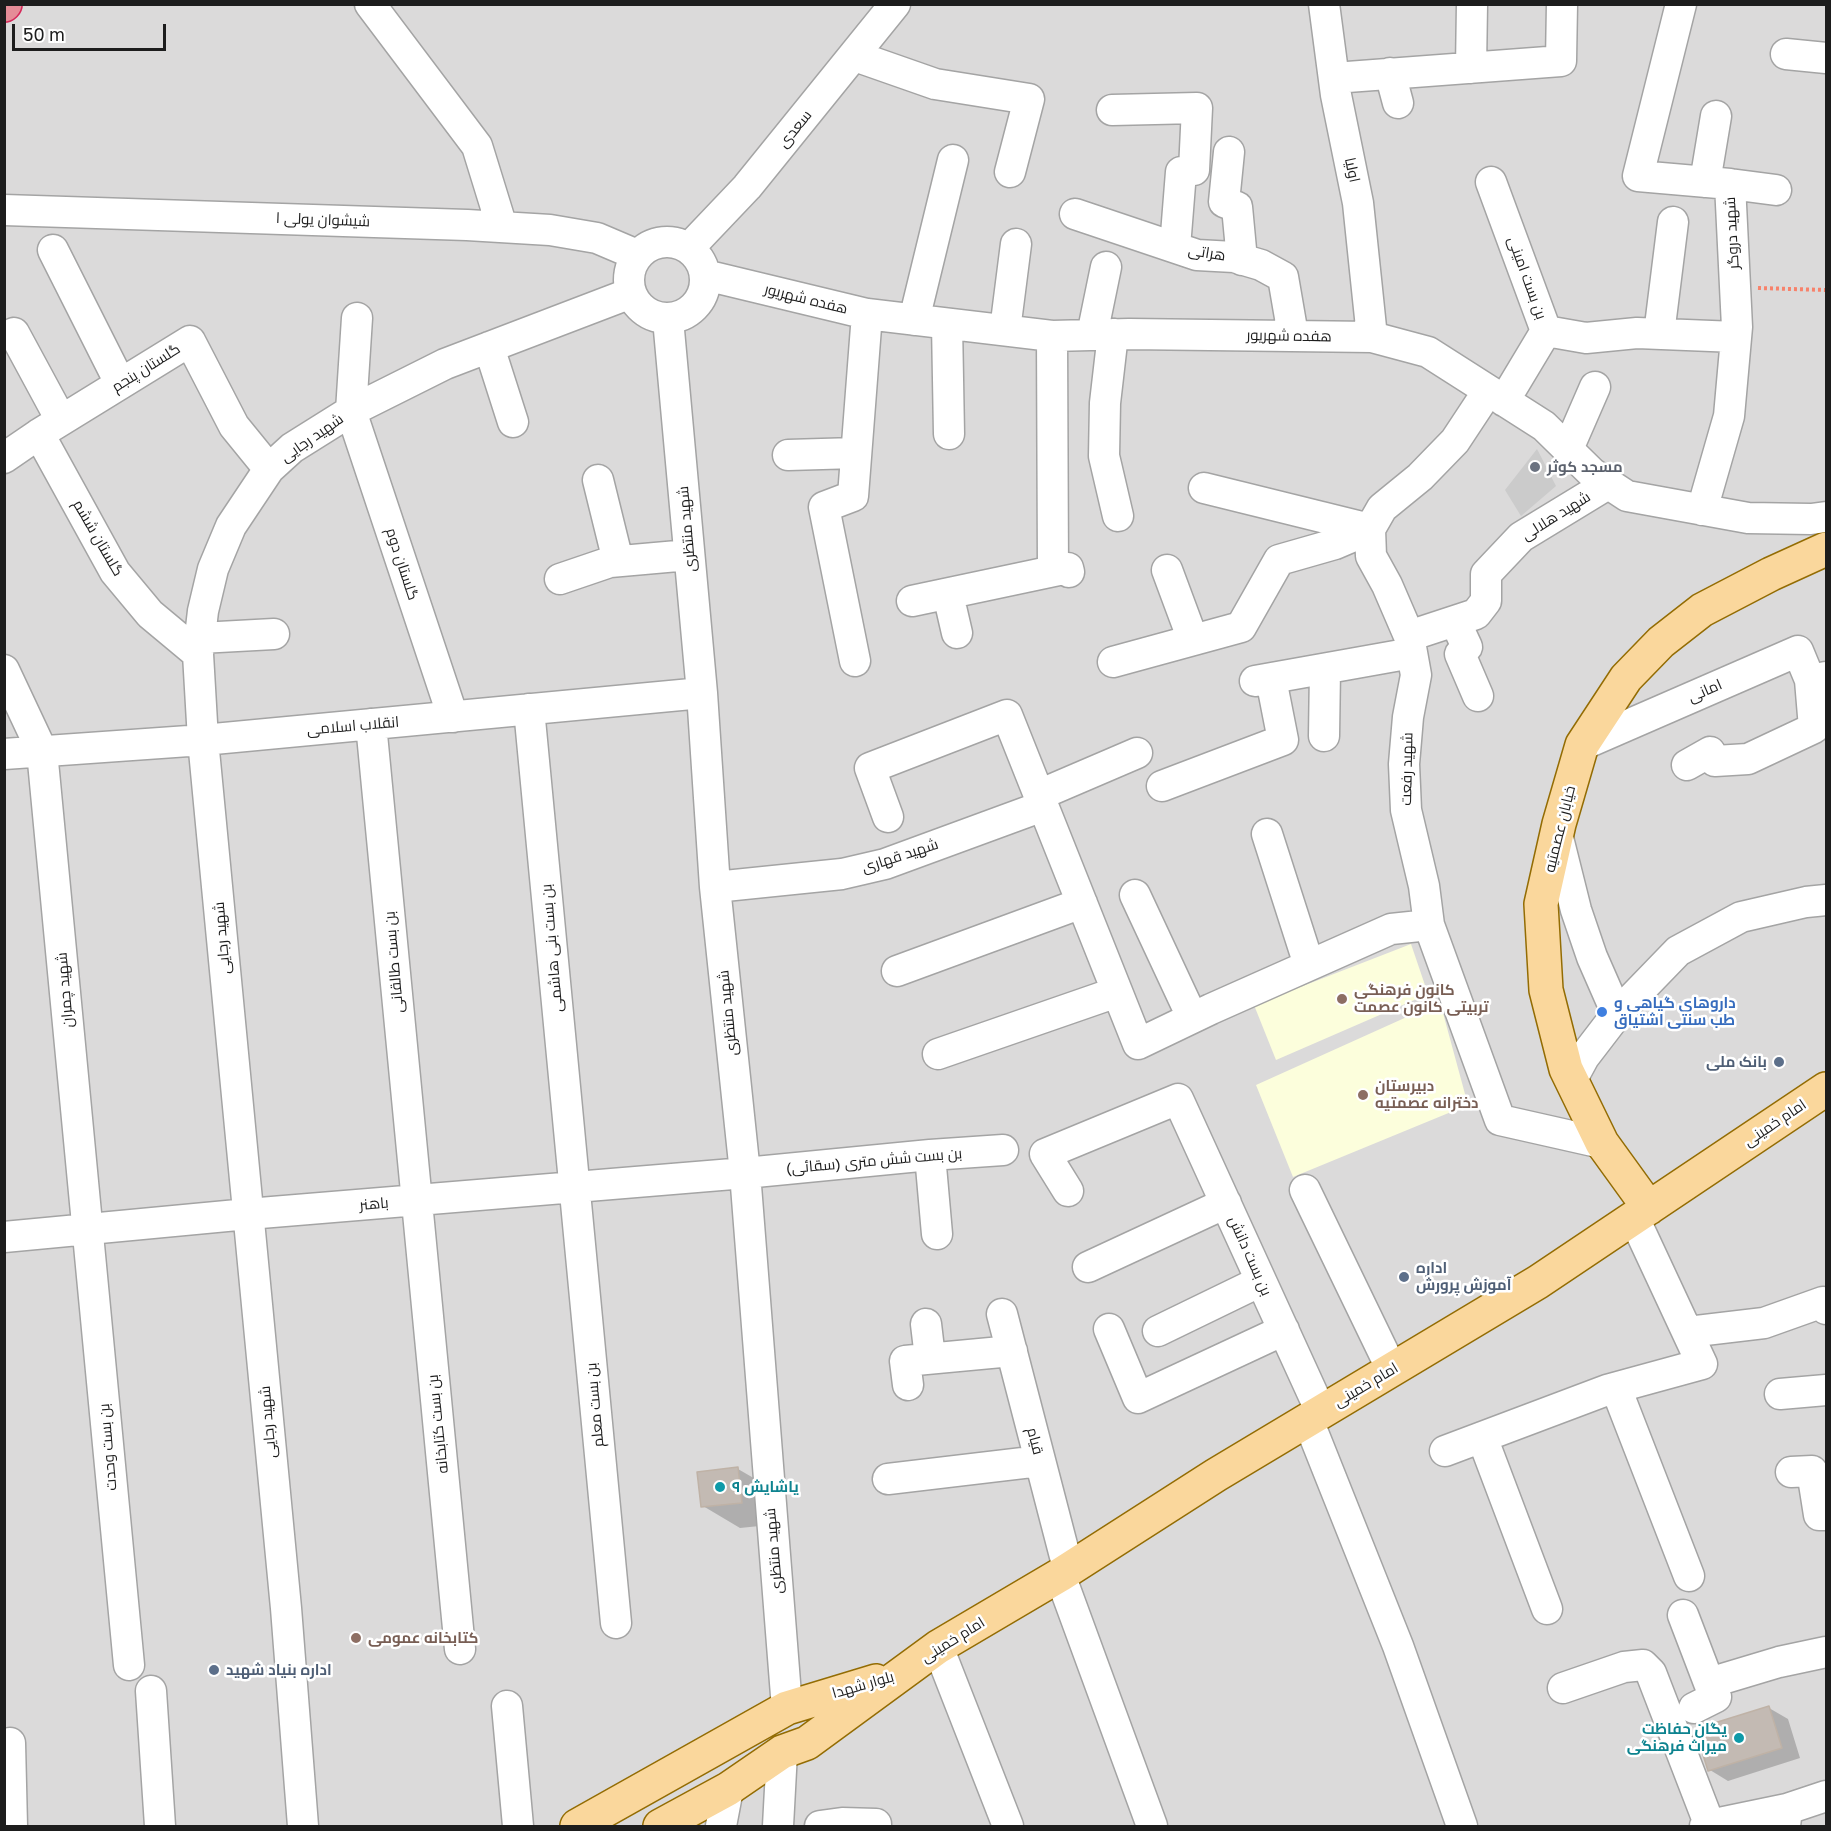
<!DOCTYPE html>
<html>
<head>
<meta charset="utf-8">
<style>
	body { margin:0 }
	#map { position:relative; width:1831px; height:1831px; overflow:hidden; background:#eeebe3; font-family:"Golos Text",sans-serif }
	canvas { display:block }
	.frame { position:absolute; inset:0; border:6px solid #1d1d1d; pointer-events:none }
	.scale { position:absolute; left:12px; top:24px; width:154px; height:27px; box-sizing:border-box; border:3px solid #1d1d1d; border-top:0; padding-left:8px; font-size:18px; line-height:21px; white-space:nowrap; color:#1d1d1d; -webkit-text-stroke:4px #fff; paint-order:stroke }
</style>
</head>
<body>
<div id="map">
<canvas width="1831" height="1831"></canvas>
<div class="frame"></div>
<div class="scale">50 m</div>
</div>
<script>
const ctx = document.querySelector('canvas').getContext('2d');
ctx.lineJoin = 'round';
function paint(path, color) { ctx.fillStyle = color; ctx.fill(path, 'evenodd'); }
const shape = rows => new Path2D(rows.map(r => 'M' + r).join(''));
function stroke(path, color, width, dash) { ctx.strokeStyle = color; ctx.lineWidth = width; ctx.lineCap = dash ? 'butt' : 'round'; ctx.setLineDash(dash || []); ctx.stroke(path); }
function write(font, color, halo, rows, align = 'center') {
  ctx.font = font + ' "Golos Text",Cairo,sans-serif'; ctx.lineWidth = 5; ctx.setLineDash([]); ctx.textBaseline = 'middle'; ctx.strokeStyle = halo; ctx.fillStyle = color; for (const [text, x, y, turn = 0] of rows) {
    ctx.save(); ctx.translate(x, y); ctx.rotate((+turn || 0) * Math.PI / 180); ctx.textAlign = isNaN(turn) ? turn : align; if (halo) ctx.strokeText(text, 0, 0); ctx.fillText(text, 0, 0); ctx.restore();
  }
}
const residential = shape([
	[5,5,1826,5,1826,1826,5,1826]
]);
const education = shape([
	[1411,944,1428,994,1276,1060,1254,1005],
	[1440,1002,1468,1105,1293,1177,1256,1085]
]);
const religious = shape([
	[1537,449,1556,486,1521,516,1505,490]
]);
const shadow = shape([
	[738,1469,776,1491,779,1524,740,1528,703,1506],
	[1769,1708,1788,1719,1800,1758,1728,1781,1710,1770]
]);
const building = shape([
	[738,1467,742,1503,701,1507,697,1472,738,1467],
	[1769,1706,1782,1748,1708,1771,1695,1729,1769,1706]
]);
const path = shape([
	[1758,288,1826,290]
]);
const minor = shape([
	[370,4,477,146,502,227],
	[1324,4,1336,95,1358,203,1372,337],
	[1681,4,1638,176,1730,184,1737,327,1729,416,1702,510],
	[1786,54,1826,58],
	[855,56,935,84,1029,99,1010,172],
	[1471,68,1472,4],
	[1390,73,1398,103],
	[1334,78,1561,61,1562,4],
	[1112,110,1197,108,1194,170,1181,172,1175,247],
	[1229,152,1224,202,1237,207,1242,260],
	[1491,182,1546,331,1504,401],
	[1705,182,1716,116],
	[1730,184,1776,190],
	[4,210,467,225,550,230,597,238,637,255],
	[1075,214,1197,255,1234,257,1261,265,1283,277,1293,335],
	'629 280a38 38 0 1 1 76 0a38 38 0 1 1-76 0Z',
	[689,248,747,187,895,4],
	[53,250,120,383],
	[705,275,867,314,1052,336,1129,334,1372,337,1428,352,1544,426,1592,473,1627,496,1748,518,1811,519,1826,517],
	[357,318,351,411,453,717],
	[668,319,702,693,715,887,745,1173,787,1708],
	[914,320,953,160],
	[947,324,949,434],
	[1005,330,1016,244],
	[1546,331,1586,338,1637,333,1736,337],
	[14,333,61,420],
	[1113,334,1105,403,1104,456,1118,516],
	[1659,334,1673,222],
	[1092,335,1106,267],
	[1052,336,1053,571],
	[489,347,513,422],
	[1488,391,1455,441,1420,477,1382,508,1370,529,1371,556,1387,585,1409,636,1416,675,1408,717,1404,764,1406,810,1424,886,1429,925,1500,1120,1602,1143],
	[39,434,115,572,150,614,198,654],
	[1568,449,1595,387],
	[788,455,856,453],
	[4,458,39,434,190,341,234,426,269,469],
	[598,480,618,561],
	[1167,570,1193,640],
	[560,579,610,562,689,555],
	[948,594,957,633],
	[912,601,1068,568,1069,572],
	[1455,621,1467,647,1460,654,1478,696],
	[1409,636,1476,614,1486,601,1486,574,1521,537,1608,484],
	[200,638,274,634],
	[855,661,824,507,853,496,867,314],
	[1113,662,1241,627,1279,560,1335,544,1370,529,1204,488],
	[4,670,42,751,129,1665],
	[1255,681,1412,653],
	[529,709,616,1623],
	[371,724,460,1649],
	[1324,736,1325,670],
	[1582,745,1798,651,1810,680],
	[4,754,203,740,702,693],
	[1687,765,1710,752,1715,761,1748,759,1814,728,1810,680,1826,677],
	[1162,786,1283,740,1271,679],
	[1039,795,1137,753],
	[888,817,870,768,1007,715,1138,1044,1211,1009,1391,929,1429,925],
	[1267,834,1309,965],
	[1557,834,1576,910,1592,957,1617,1014],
	[715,887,842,874,885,864,1043,806],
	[1135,895,1192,1017],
	[897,971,1082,903],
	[938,1054,1117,992],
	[1571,1081,1584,1057,1617,1014,1678,951,1741,917,1806,902,1826,900],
	[930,1155,937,1234],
	[1305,1190,1392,1370],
	[1068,1191,1045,1154,1178,1099,1321,1412],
	[4,1237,248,1214,745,1173,930,1155,1003,1150],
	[1088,1267,1226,1203],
	[1002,1314,1068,1568],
	[926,1324,930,1358],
	[1109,1329,1138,1398,1284,1330],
	[1158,1331,1261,1281],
	[1688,1332,1764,1323,1823,1302,1826,1309],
	[908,1385,905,1361,1012,1351],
	[1616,1388,1689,1576],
	[1780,1394,1826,1390],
	[1308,1420,1398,1646,1462,1826],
	[1482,1437,1547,1609],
	[1445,1451,1607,1390,1702,1364,1634,1218],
	[1791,1472,1812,1471,1819,1515,1826,1515],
	[888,1479,1040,1461],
	[1060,1575,1152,1826],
	[1683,1615,1709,1683,1779,1662,1826,1652],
	[938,1647,1008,1826],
	[1563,1688,1624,1667,1643,1665,1651,1673,1710,1826],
	[151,1691,160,1826],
	[507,1706,518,1826],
	[1694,1708,1716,1697,1709,1683],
	[10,1743,12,1826],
	[303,1826,286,1608,203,740,198,654,203,611,213,569,231,526,269,469,292,448,351,411,445,364,631,293],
	[721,1826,728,1789],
	[778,1826,782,1752],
	[820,1826,842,1823,876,1824,876,1826],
	[1705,1826,1787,1809],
	[1785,1826,1787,1809,1826,1796]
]);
const major = shape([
	[1649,1208,1602,1143,1566,1069,1546,990,1541,904,1559,824,1582,745,1626,678,1661,642,1702,610,1771,574,1826,549],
	[577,1826,787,1708,876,1681],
	[660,1826,728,1789,782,1752,807,1743,938,1647,1060,1575,1216,1475,1538,1282,1826,1089]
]);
const highway = shape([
	[4,5,5,4]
]);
const markers = [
	[1535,467,6,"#6b7280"],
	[1342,999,6,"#8d6e63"],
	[1602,1012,6,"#3f7fe0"],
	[1779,1062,6,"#5c6f8a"],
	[1363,1095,6,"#8d6e63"],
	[1404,1277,6,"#5c6f8a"],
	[720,1487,6,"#0f9aa8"],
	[356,1638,6,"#8d6e63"],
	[214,1670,6,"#5c6f8a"],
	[1739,1738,6,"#0f9aa8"]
];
const streetNames = [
	["سعدی",795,129,-51],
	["اولیا",1352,170,78],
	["شیشوان یولی ا",323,220,2],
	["شهید دروگر",1732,233,-93],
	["هراتی",1207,253,9],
	["بن بست امینی",1527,278,70],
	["هفده شهریور",806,299,14],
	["هفده شهریور",1289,336,1],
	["گلستان پنجم",146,368,-32],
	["شهید رجایی",312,438,-35],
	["شهید هلالی",1556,516,-32],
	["شهید منتظری",687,529,-95],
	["گلستان ششم",98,538,60],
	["گلستان دوم",402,564,72],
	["امانی",1705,691,-24],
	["انقلاب اسلامی",353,726,-5],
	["شهید رفعت",1407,769,-89],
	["خیابان عصمتیه",1560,829,-76],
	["شهید قهاری",900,856,-18],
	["شهید رجایی",222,938,-95],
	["بن بست بنی هاشمی",552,948,-95],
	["بن بست طالقانی",394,962,-95],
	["شهید چمران",65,990,-95],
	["شهید منتظری",728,1013,-96],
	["امام خمینی",1775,1123,-34],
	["بن بست شش متری (سقائی)",874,1161,-5],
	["باهنر",374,1204,-5],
	["بن بست دانش",1250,1256,66],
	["امام خمینی",1366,1385,-31],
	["بن بست معلم",595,1405,-95],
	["شهید رجایی",268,1422,-95],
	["بن بست کتابخانه",438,1424,-96],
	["قیام",1035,1441,75],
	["بن بست وحدت",108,1447,-95],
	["شهید منتظری",774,1551,-95],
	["امام خمینی",953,1640,-32],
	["بلوار شهدا",863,1685,-16]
];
const worshipNames = [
	["مسجد کوثر",1547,467]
];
const educationNames = [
	["کانون فرهنگی",1354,990],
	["تربیتی کانون عصمت",1354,1007],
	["دبیرستان",1375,1086],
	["دخترانه عصمتیه",1375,1103],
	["کتابخانه عمومی",368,1638]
];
const shopNames = [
	["داروهای گیاهی و",1614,1003],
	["طب سنتی اشتیاق",1614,1020]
];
const serviceNames = [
	["بانک ملی",1767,1062,"right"],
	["اداره",1416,1268],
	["آموزش پرورش",1416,1285],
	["اداره بنیاد شهید",226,1670]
];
const cultureNames = [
	["یاشایش ۹",732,1487],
	["یگان حفاظت",1727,1729,"right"],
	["میراث فرهنگی",1727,1746,"right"]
];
paint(residential, '#dbdada');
paint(education, '#fcfedc');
paint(religious, '#cbcbcb');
paint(shadow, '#0003');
paint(building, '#c3bab3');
stroke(building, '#bfb2a6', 1.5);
stroke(minor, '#a4a4a4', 33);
stroke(major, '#936c03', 36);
stroke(highway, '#d52759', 36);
stroke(path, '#f7826b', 4, [3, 3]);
stroke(minor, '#fff', 30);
stroke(major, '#fad79c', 33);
stroke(highway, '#e58c97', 33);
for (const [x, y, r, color] of markers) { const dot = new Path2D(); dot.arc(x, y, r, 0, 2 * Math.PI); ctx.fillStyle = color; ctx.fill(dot); stroke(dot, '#fff', 2); }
write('15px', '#1d1d1d', '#fff', streetNames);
write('bold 15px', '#5b616d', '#fff', worshipNames, 'left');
write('bold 15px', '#785e54', '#fff', educationNames, 'left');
write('bold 15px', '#366cbe', '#fff', shopNames, 'left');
write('bold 15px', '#4e5e75', '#fff', serviceNames, 'left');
write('bold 15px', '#0d838f', '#fff', cultureNames, 'left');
</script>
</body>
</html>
